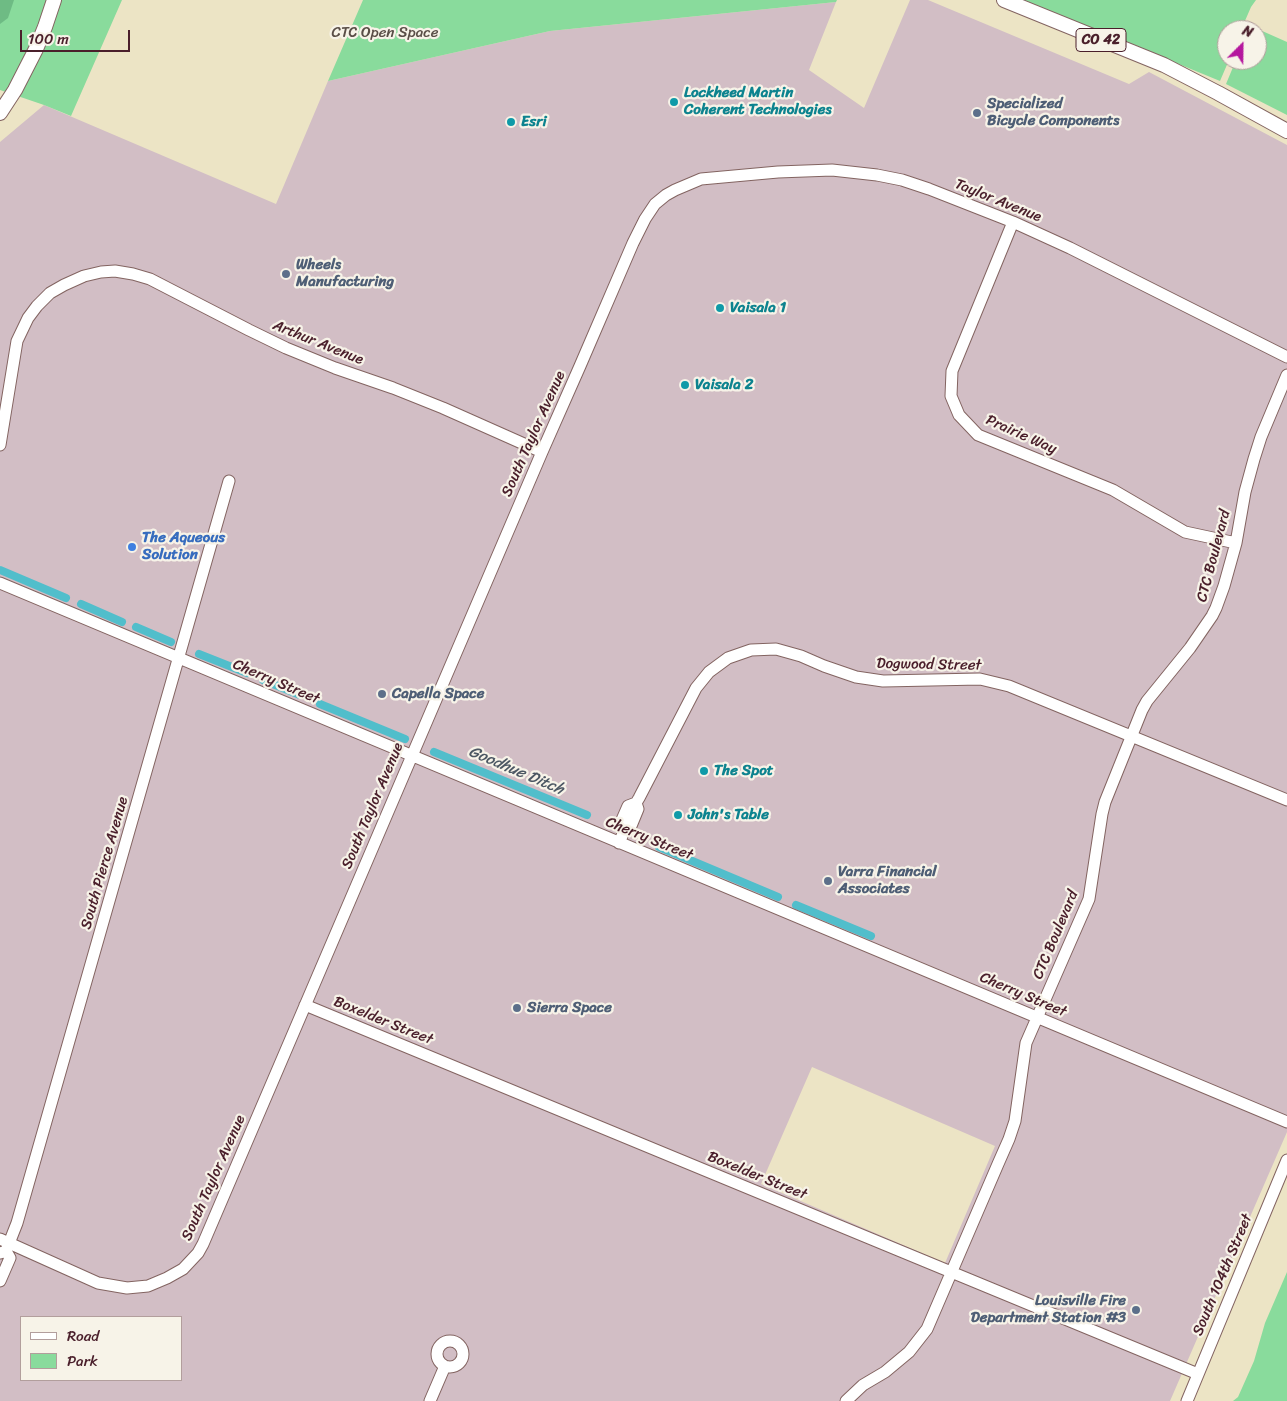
<!DOCTYPE html>
<html>
<head>
<meta charset="utf-8">
<style>
	body { margin:0 }
	#map { position:relative; width:1287px; height:1401px; overflow:hidden; background:#ece4c5; font-family:Sriracha,sans-serif }
	canvas { display:block }
	.legend { position:absolute; left:20px; top:1316px; width:162px; height:65px; box-sizing:border-box; background:#f7f3e8; border:1px solid #b29e9c; margin:0; padding:6px 9px; list-style:none; font-size:15px; color:#4a1f2b }
	.legend li { display:flex; align-items:center; gap:10px; height:25px }
	.legend b { width:25px; border:1px solid #b29e9c }
	.north { position:absolute; left:1217px; top:20px; width:50px; height:50px; box-sizing:border-box; background:#f7f3e8; border:1px solid #b29e9c; border-radius:50%; rotate:23deg; font-size:14px; font-weight:700; line-height:20px; text-align:center; color:#4a1f2b }
	.north::after { content:''; display:block; margin:auto; width:18px; height:22px; background:#b5179e; clip-path:polygon(50% 0,100% 100%,50% 72%,0 100%) }
	.scale { position:absolute; left:20px; top:30px; width:110px; height:22px; box-sizing:border-box; border:2px solid #4a1f2b; border-top:0; padding-left:6px; font-size:15px; line-height:18px; white-space:nowrap; color:#4a1f2b; -webkit-text-stroke:4px #f7f3e8; paint-order:stroke }
</style>
</head>
<body>
<div id="map">
<canvas width="1287" height="1401"></canvas>
<ul class="legend">
<li><b style="height:6px;background:#fff"></b>Road</li>
<li><b style="height:14px;background:#89db9c"></b>Park</li>
</ul>
<div class="north">N</div>
<div class="scale">100 m</div>
</div>
<script>
const ctx = document.querySelector('canvas').getContext('2d');
ctx.lineJoin = 'round';
function paint(path, color) { ctx.fillStyle = color; ctx.fill(path, 'evenodd'); }
const shape = rows => new Path2D(rows.map(r => 'M' + r).join(''));
function stroke(path, color, width, dash) { ctx.strokeStyle = color; ctx.lineWidth = width; ctx.lineCap = dash ? 'butt' : 'round'; ctx.setLineDash(dash || []); ctx.stroke(path); }
function write(font, color, halo, rows, align = 'center') {
  ctx.font = font + ' Sriracha,sans-serif'; ctx.lineWidth = 4.5; ctx.setLineDash([]); ctx.textBaseline = 'middle'; ctx.strokeStyle = halo; ctx.fillStyle = color; for (const [text, x, y, turn = 0] of rows) {
    ctx.save(); ctx.translate(x, y); ctx.rotate((+turn || 0) * Math.PI / 180); ctx.textAlign = isNaN(turn) ? turn : align; if (halo) ctx.strokeText(text, 0, 0); ctx.fillText(text, 0, 0); ctx.restore();
  }
}
const industrial = shape([
	[910,0,928,0,1129,84,1149,72,1287,145,1287,1132,1170,1401,0,1401,0,142,44,105,276,204,328,81,550,31,836,2,809,70,864,108],
	[812,1067,995,1146,945,1263,761,1184],
	[21,1317,181,1317,181,1380,21,1380]
]);
const green = shape([
	[0,0,122,0,71,116,44,105,0,90],
	[363,0,837,0,836,2,550,31,328,81],
	[1023,0,1256,0,1251,7,1241,30,1227,30,1227,60,1229,60,1220,81],
	[1251,26,1287,42,1287,115,1226,84,1236,60,1257,60,1257,30,1249,30],
	[1287,1272,1287,1401,1233,1401,1238,1397,1254,1361,1265,1323]
]);
const forest = shape([
	[0,0,14,0,8,18,0,24]
]);
const canal = shape([
	[0,570,66,598],
	[81,604,122,622],
	[136,627,171,642],
	[199,654,247,673],
	[263,680,300,695],
	[320,704,405,739],
	[434,752,587,815],
	[659,847,778,897],
	[796,905,871,936]
]);
const minor = shape([
	[1013,222,952,371,951,396,959,415,978,435,1113,490,1185,532,1236,543],
	[0,445,17,341,28,318,37,306,50,293,64,285,84,276,101,272,115,271,133,274,150,279,249,330,286,348,335,368,393,388,443,408,542,452],
	[0,583,1287,1122],
	[625,829,621,822,628,806,636,803],
	[619,843,625,829,631,826,638,809,636,803,639,798,696,688,709,672,728,658,751,650,776,649,801,656,824,666,856,677,883,681,980,679,1009,686,1287,800],
	[305,1005,1198,1374],
	[0,1239,98,1283,127,1288,148,1286,167,1278,183,1269,198,1253,203,1244,542,452,580,366,633,243,645,219,655,204,666,195,675,190,701,179,778,172,832,170,877,175,902,180,929,189,1013,222,1070,248,1287,357],
	[0,1253,6,1251,17,1223,229,481],
	[0,1281,10,1258,6,1251],
	'437 1354a13 13 0 1 1 26 0a13 13 0 1 1-26 0Z',
	[430,1401,445,1366],
	[846,1401,863,1385,885,1372,909,1352,927,1329,998,1164,1009,1139,1015,1121,1026,1043,1089,899,1102,814,1105,802,1142,710,1147,701,1190,648,1212,616,1216,608,1224,586,1236,543,1245,492,1254,459,1261,437,1287,375],
	[1187,1401,1287,1160]
]);
const major = shape([
	[1004,0,1164,65,1218,93,1287,131],
	[0,113,15,90,36,49,45,27,54,0]
]);
const markers = [
	[674,102,5,"#0f9aa8"],
	[977,113,5,"#5c6f8a"],
	[511,122,5,"#0f9aa8"],
	[286,274,5,"#5c6f8a"],
	[720,308,5,"#0f9aa8"],
	[685,385,5,"#0f9aa8"],
	[132,547,5,"#3f7fe0"],
	[382,694,5,"#5c6f8a"],
	[704,771,5,"#0f9aa8"],
	[678,815,5,"#0f9aa8"],
	[828,881,5,"#5c6f8a"],
	[517,1008,5,"#5c6f8a"],
	[1136,1310,5,"#5c6f8a"]
];
const shields = [
	[1101,40,50]
];
const shieldNames = [
	["CO 42",1101,40]
];
const parkNames = [
	["CTC Open Space",385,33]
];
const cultureNames = [
	["Lockheed Martin",684,93],
	["Coherent Technologies",684,110],
	["Esri",521,122],
	["Vaisala 1",730,308],
	["Vaisala 2",695,385],
	["The Spot",714,771],
	["John's Table",688,815]
];
const serviceNames = [
	["Specialized",987,104],
	["Bicycle Components",987,121],
	["Wheels",296,265],
	["Manufacturing",296,282],
	["Capella Space",392,694],
	["Varra Financial",838,872],
	["Associates",838,889],
	["Sierra Space",527,1008],
	["Louisville Fire",1126,1301,"right"],
	["Department Station #3",1126,1318,"right"]
];
const streetNames = [
	["Taylor Avenue",998,201,22],
	["Arthur Avenue",318,343,22],
	["South Taylor Avenue",534,434,-66],
	["Prairie Way",1021,435,24],
	["CTC Boulevard",1214,556,-75],
	["Dogwood Street",929,665,1],
	["Cherry Street",276,682,23],
	["South Taylor Avenue",373,806,-67],
	["Cherry Street",649,839,22],
	["South Pierce Avenue",105,863,-74],
	["CTC Boulevard",1056,935,-67],
	["Cherry Street",1023,995,23],
	["Boxelder Street",383,1021,22],
	["Boxelder Street",757,1176,22],
	["South Taylor Avenue",214,1178,-66],
	["South 104th Street",1223,1275,-67]
];
const shopNames = [
	["The Aqueous",142,538],
	["Solution",142,555]
];
const waterNames = [
	["Goodhue Ditch",516,771,23]
];
paint(industrial, '#d2bec5');
paint(green, '#89db9c');
paint(forest, '#6ebb84');
stroke(canal, '#51becb', 8);
stroke(minor, '#836461', 13);
stroke(major, '#836461', 16);
stroke(minor, '#fff', 11);
stroke(major, '#fff', 14);
for (const [x, y, r, color] of markers) { const dot = new Path2D(); dot.arc(x, y, r, 0, 2 * Math.PI); ctx.fillStyle = color; ctx.fill(dot); stroke(dot, '#f7f3e8', 2); }
for (const [x, y, w] of shields) { const box = new Path2D(); box.roundRect(x - w / 2, y - 11.5, w, 23, 4); ctx.fillStyle = '#f7f3e8'; ctx.fill(box); stroke(box, '#4a1f2b', 1); }
write('bold 14px', '#4a1f2b', null, shieldNames);
write('15px', '#5a4e47', '#f7f3e8', parkNames);
write('bold 15px', '#0d838f', '#f7f3e8', cultureNames, 'left');
write('bold 15px', '#4e5e75', '#f7f3e8', serviceNames, 'left');
write('15px', '#4a1f2b', '#f7f3e8', streetNames);
write('bold 15px', '#366cbe', '#f7f3e8', shopNames, 'left');
write('italic 16px', '#4c5763', '#f7f3e8', waterNames);
</script>
</body>
</html>
